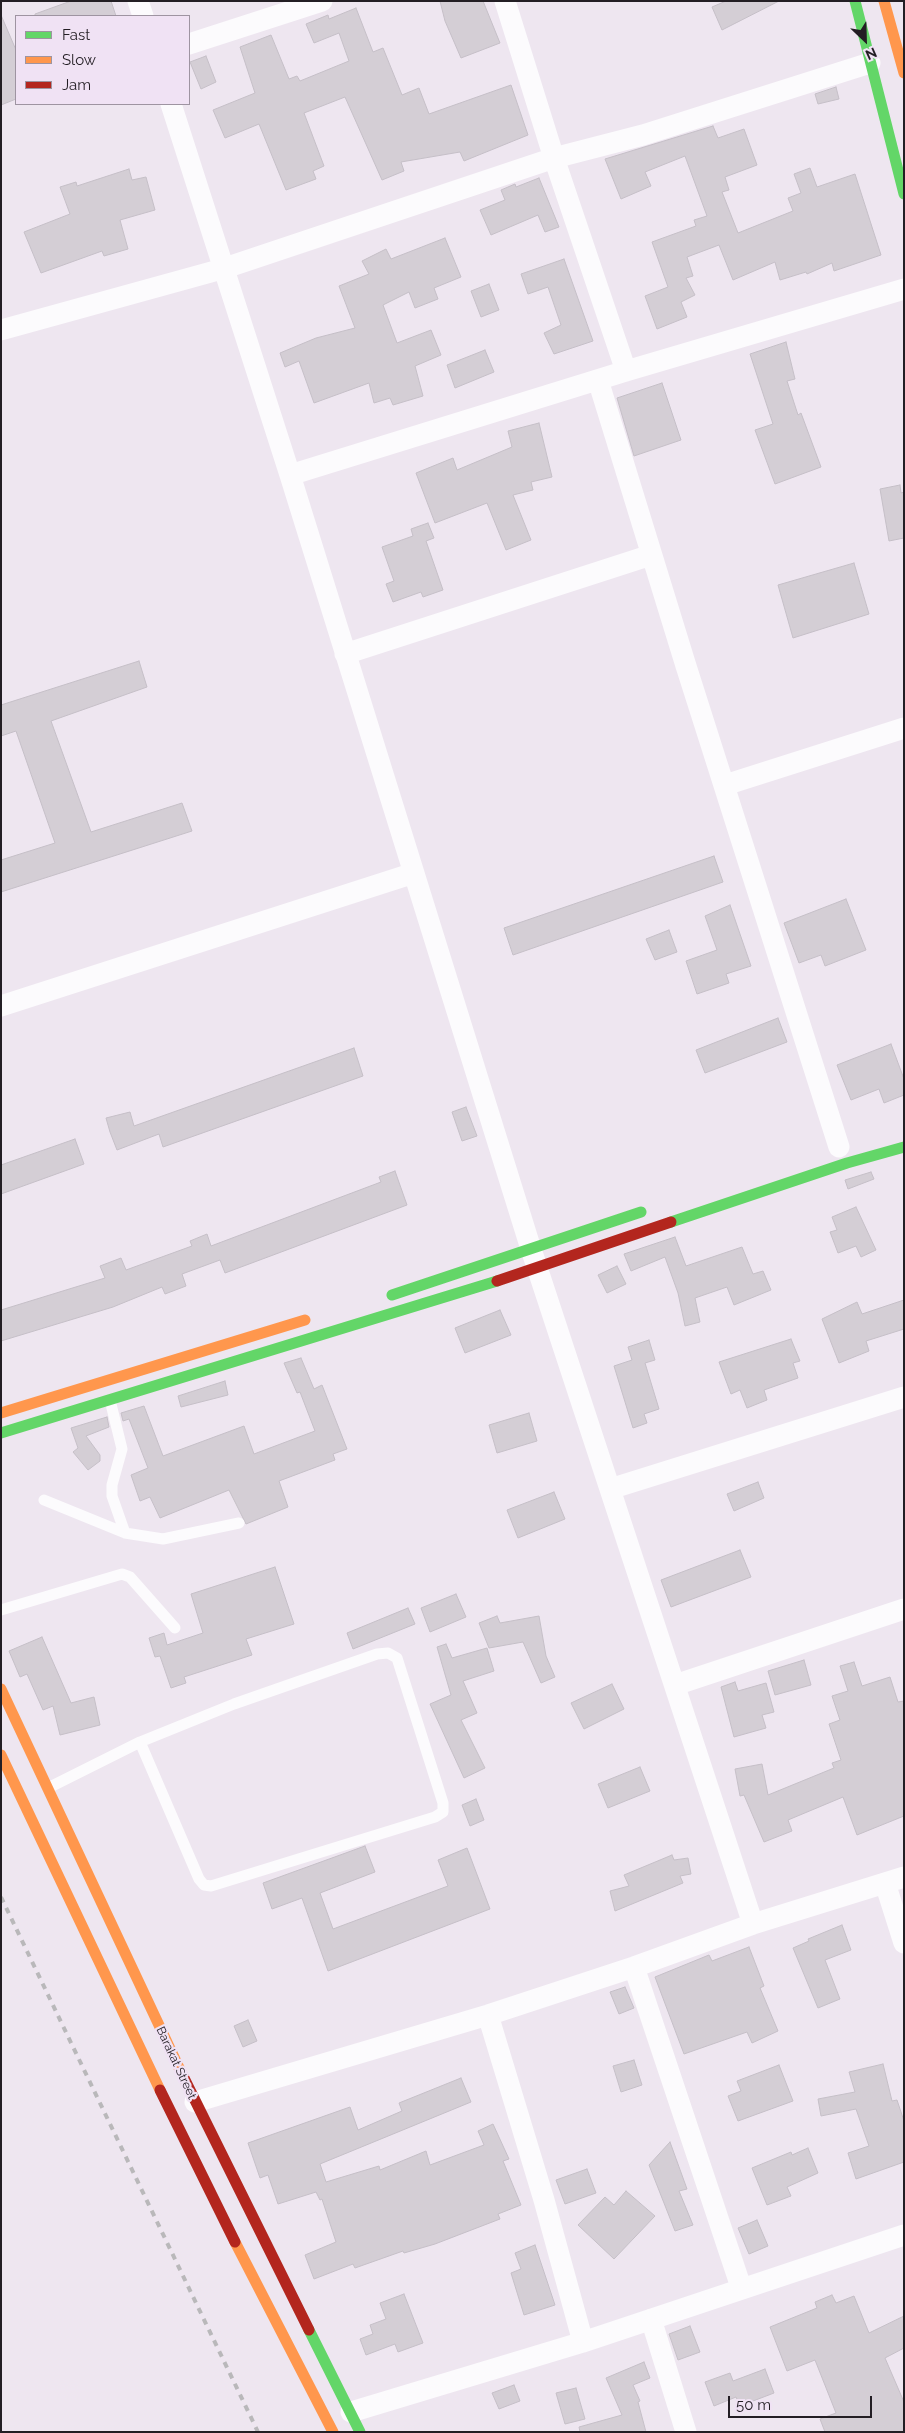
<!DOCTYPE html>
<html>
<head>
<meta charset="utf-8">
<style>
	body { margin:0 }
	#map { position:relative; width:905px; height:2433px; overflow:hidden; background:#eee6f0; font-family:Raleway,sans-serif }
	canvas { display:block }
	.frame { position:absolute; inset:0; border:2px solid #231e24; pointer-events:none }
	.legend { position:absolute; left:15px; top:15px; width:175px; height:90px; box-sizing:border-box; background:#f0e2f4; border:1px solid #9e94a1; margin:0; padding:6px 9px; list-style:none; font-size:15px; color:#231e24 }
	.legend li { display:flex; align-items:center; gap:10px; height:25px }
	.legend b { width:25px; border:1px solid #9e94a1 }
	.north { position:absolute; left:840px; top:15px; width:50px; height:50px; -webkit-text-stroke:4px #f0e2f4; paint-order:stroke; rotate:156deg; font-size:14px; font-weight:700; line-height:20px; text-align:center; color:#231e24 }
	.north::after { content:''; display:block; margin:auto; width:18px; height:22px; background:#231e24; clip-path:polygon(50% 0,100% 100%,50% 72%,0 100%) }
	.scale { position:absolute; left:728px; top:2396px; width:144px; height:22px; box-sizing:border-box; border:2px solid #231e24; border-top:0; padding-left:6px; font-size:15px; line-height:18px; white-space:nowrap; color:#231e24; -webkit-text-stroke:4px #f0e2f4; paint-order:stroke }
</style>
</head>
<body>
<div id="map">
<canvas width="905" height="2433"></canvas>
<div class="frame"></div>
<ul class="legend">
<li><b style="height:6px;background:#63d668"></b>Fast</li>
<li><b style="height:6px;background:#ff974d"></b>Slow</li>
<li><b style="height:6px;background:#b3261e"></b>Jam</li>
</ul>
<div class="north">N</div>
<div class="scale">50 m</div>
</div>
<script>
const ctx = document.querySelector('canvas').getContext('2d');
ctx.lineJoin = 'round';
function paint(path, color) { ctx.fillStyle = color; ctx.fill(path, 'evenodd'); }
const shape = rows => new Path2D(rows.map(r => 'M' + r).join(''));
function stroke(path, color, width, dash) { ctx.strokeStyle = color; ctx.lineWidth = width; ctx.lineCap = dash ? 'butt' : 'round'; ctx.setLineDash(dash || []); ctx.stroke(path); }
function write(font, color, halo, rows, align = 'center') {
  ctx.font = font + ' Raleway,sans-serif'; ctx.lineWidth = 4.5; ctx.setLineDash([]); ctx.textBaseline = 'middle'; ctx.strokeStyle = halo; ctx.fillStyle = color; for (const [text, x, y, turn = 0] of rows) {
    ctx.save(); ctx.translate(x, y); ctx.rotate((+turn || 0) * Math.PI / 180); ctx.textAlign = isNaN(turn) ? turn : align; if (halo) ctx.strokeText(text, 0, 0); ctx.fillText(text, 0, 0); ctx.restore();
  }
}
const building = shape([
	[71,1,111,1,116,16,35,16,35,14,71,1],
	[440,1,483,1,500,43,461,58,445,21,440,1],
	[726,1,779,1,722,30,712,7,726,1],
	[356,8,373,52,383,48,402,95,419,88,429,114,511,85,528,135,464,161,460,152,401,162,404,171,382,180,345,97,304,113,324,166,313,171,316,179,286,190,259,124,225,138,213,110,255,93,240,47,271,35,289,79,297,76,300,81,349,61,339,33,314,43,306,24,328,15,329,19,356,8],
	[1,15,16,50,16,99,1,105,1,15],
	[206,56,216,82,201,89,190,62,206,56],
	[836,87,839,99,818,104,815,94,836,87],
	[713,126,718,138,744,129,757,165,725,177,729,190,722,192,738,233,793,211,788,198,801,193,794,174,810,168,817,187,855,174,881,255,834,271,832,263,807,274,806,272,780,280,775,262,733,280,719,245,687,257,693,276,686,278,695,295,681,302,687,317,657,329,645,296,668,287,652,242,696,226,694,220,707,216,685,156,645,172,651,186,621,199,605,159,713,126],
	[129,169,132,180,146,177,155,210,120,220,128,249,104,256,102,251,41,273,24,232,70,214,60,187,76,182,77,186,129,169],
	[539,178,559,227,545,232,538,215,491,235,480,210,505,200,501,190,515,184,516,187,539,178],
	[445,238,461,277,434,288,438,299,415,308,409,292,383,305,397,343,431,330,441,355,415,366,423,396,393,405,390,398,374,403,369,383,314,403,299,361,285,367,280,353,316,338,355,328,339,286,369,274,362,261,386,249,391,259,445,238],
	[564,259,593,341,554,354,544,333,561,325,548,287,528,294,521,274,564,259],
	[489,284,499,310,481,317,471,291,489,284],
	[786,342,795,379,787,381,798,415,801,413,821,467,775,484,755,430,773,424,750,354,786,342],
	[485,350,494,372,455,388,447,365,485,350],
	[662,383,681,440,634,456,617,398,662,383],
	[539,423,552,477,531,482,533,490,513,495,531,540,506,550,487,503,435,523,416,473,453,458,457,470,512,447,508,431,539,423],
	[900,485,901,493,904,492,904,538,889,541,880,489,900,485],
	[428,523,434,538,426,541,443,590,423,597,421,592,393,602,386,584,394,581,382,547,413,536,411,529,428,523],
	[854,563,869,614,793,638,778,585,854,563],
	[139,661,147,687,51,721,91,832,182,803,192,831,1,892,1,860,55,843,16,731,1,736,1,705,139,661],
	[714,856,723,882,513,955,504,928,714,856],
	[846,899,866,950,825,966,821,955,799,963,784,923,846,899],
	[730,905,751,966,726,974,729,983,697,994,686,961,717,950,705,916,730,905],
	[669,930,677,952,655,960,646,939,669,930],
	[778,1018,787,1042,705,1073,696,1050,778,1018],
	[891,1044,904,1079,904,1095,884,1103,879,1089,851,1100,837,1065,891,1044],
	[354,1048,363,1076,163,1147,159,1134,117,1150,110,1132,106,1118,130,1112,134,1126,354,1048],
	[466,1107,477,1136,462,1141,452,1112,466,1107],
	[75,1139,84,1164,1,1194,1,1165,75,1139],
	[395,1171,407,1205,225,1273,220,1260,182,1274,186,1286,165,1294,162,1287,113,1307,1,1341,1,1310,105,1278,100,1266,121,1258,126,1270,192,1246,190,1241,207,1234,211,1246,381,1182,379,1177,395,1171],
	[871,1172,874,1179,848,1189,845,1180,871,1172],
	[856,1207,876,1250,861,1257,856,1246,838,1253,830,1232,837,1230,832,1217,856,1207],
	[675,1237,686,1266,742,1247,753,1274,763,1271,771,1290,734,1305,727,1287,695,1298,700,1322,685,1326,678,1293,665,1257,631,1271,624,1254,675,1237],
	[617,1266,626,1284,607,1293,598,1275,617,1266],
	[904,1300,904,1329,866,1341,869,1351,839,1363,822,1319,857,1302,862,1314,904,1300],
	[500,1310,511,1335,465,1353,455,1328,500,1310],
	[791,1339,800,1361,793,1363,798,1378,764,1390,767,1400,747,1408,740,1390,731,1394,719,1362,791,1339],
	[649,1340,655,1360,645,1363,659,1409,644,1414,647,1423,633,1428,614,1366,632,1360,628,1347,649,1340],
	[301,1358,314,1389,322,1385,347,1449,333,1454,335,1460,279,1481,288,1507,246,1524,229,1490,160,1518,150,1497,140,1501,131,1475,148,1468,129,1419,123,1421,121,1413,144,1406,163,1456,244,1426,254,1454,315,1431,300,1392,297,1393,284,1363,301,1358],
	[225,1381,228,1395,181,1407,178,1396,225,1381],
	[529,1413,537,1441,497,1453,489,1425,529,1413],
	[107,1417,109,1427,86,1436,100,1455,100,1461,88,1470,73,1452,78,1448,71,1428,107,1417],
	[758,1482,764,1498,734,1511,727,1494,758,1482],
	[554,1492,565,1519,518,1538,507,1510,554,1492],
	[740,1550,751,1577,671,1607,661,1580,740,1550],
	[275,1567,294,1624,246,1639,252,1655,184,1677,186,1683,171,1688,160,1656,155,1657,149,1638,164,1633,167,1645,203,1633,191,1594,275,1567],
	[456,1594,466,1617,430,1632,421,1608,456,1594],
	[408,1608,415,1624,353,1649,347,1633,408,1608],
	[497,1616,500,1623,539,1616,546,1656,555,1677,541,1683,523,1642,489,1648,479,1623,497,1616],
	[42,1637,71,1703,94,1697,100,1725,60,1735,53,1706,43,1710,27,1674,20,1677,9,1651,42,1637],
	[446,1644,452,1658,487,1648,494,1671,463,1681,477,1713,461,1720,485,1768,464,1778,430,1704,451,1695,437,1647,446,1644],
	[804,1660,811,1685,775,1695,768,1671,804,1660],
	[854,1662,862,1686,890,1677,898,1702,904,1701,904,1816,857,1835,843,1797,788,1820,792,1831,764,1842,744,1795,740,1796,735,1769,762,1764,768,1795,834,1768,832,1763,841,1760,829,1724,840,1720,832,1696,848,1691,840,1666,854,1662],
	[735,1682,738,1691,766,1683,774,1712,762,1715,766,1728,734,1737,721,1687,735,1682],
	[612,1684,624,1709,584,1729,571,1703,612,1684],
	[640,1767,650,1791,608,1808,598,1784,640,1767],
	[476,1799,484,1820,470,1826,462,1805,476,1799],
	[365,1846,375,1872,320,1893,333,1929,448,1886,438,1860,467,1848,490,1909,328,1971,302,1898,272,1909,263,1883,365,1846],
	[672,1855,674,1860,688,1858,691,1874,680,1876,683,1883,615,1911,610,1891,629,1886,624,1875,672,1855],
	[842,1925,851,1950,825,1960,840,1999,818,2008,793,1948,809,1941,808,1939,842,1925],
	[749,1947,764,1986,760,1988,778,2031,752,2043,747,2032,684,2054,655,1977,709,1955,712,1961,749,1947],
	[625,1987,634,2008,619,2014,610,1992,625,1987],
	[248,2020,257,2041,243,2047,234,2026,248,2020],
	[634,2060,642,2085,621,2092,613,2066,634,2060],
	[883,2064,892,2101,897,2100,904,2121,904,2162,856,2179,848,2153,869,2146,856,2109,821,2116,818,2099,855,2092,849,2072,883,2064],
	[779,2065,793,2101,738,2121,728,2096,741,2091,737,2081,779,2065],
	[461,2078,471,2102,320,2164,326,2182,379,2166,380,2170,426,2151,430,2165,484,2145,478,2131,493,2124,509,2159,503,2161,521,2205,498,2214,500,2219,435,2244,404,2253,403,2251,355,2268,353,2264,314,2279,305,2255,336,2242,322,2199,320,2200,316,2192,278,2204,268,2175,260,2178,248,2143,350,2107,358,2130,402,2111,399,2103,461,2078],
	[670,2142,687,2189,679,2191,693,2225,675,2231,649,2165,670,2142],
	[808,2148,818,2173,787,2187,791,2196,767,2205,752,2168,791,2152,792,2155,808,2148],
	[587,2169,596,2193,565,2204,556,2180,587,2169],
	[626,2191,655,2216,614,2259,578,2225,605,2197,614,2205,626,2191],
	[757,2220,768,2246,749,2254,738,2228,757,2220],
	[535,2245,555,2305,524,2315,511,2273,521,2269,515,2253,535,2245],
	[404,2294,423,2343,398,2352,395,2344,366,2355,360,2339,373,2334,370,2325,386,2319,380,2303,404,2294],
	[832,2295,836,2303,854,2296,869,2333,904,2316,904,2348,885,2358,904,2402,904,2432,825,2432,820,2419,836,2413,815,2360,787,2371,770,2327,817,2308,815,2302,832,2295],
	[690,2326,700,2352,678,2360,669,2334,690,2326],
	[644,2362,650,2378,633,2385,640,2401,638,2402,646,2432,580,2432,579,2427,622,2415,606,2378,644,2362],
	[765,2369,774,2393,740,2406,736,2397,714,2406,705,2382,730,2373,733,2381,765,2369],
	[514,2385,520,2401,499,2409,492,2393,514,2385],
	[576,2388,585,2419,565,2424,556,2393,576,2388]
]);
const lane = shape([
	[110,1400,122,1449,112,1485,112,1496,125,1533],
	[44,1500,125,1533,163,1539,239,1523],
	[1,1610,122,1574,130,1577,175,1628],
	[48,1788,140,1742,234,1704,377,1654,388,1653,397,1658,443,1803,443,1812,435,1817,211,1886,204,1885,199,1879,140,1742]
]);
const street = shape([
	[138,1,143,16],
	[505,1,554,158,626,371],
	[189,44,322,1],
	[171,104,290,475,531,1249,753,1924],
	[1,330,222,269,554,158,643,135,870,63],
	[598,380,686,666,839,1147],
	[290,475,626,371,904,289],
	[345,654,651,555],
	[725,785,904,728],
	[1,1006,414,873],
	[610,1489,904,1397],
	[675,1685,904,1609],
	[885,1883,904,1943],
	[634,1967,741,2287],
	[488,2015,544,2200,583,2342],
	[195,2102,488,2015,634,1967,753,1924,904,1877],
	[651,2319,686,2432],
	[351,2412,583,2342,904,2235]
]);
const fast = shape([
	[855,1,904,194],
	[671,1222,847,1163,904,1147],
	[392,1295,641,1212],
	[1,1433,497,1281],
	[309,2330,360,2432]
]);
const slow = shape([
	[884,1,904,73],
	[1,1413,305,1320],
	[1,1689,181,2072],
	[1,1755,160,2090],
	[235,2242,333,2432]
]);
const jam = shape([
	[497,1281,671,1222],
	[181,2072,309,2330],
	[160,2090,235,2242]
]);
const rail = shape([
	[1,1897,258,2432]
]);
const streetNames = [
	["Barakat Street",176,2063,65]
];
paint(building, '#d4ced5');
stroke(building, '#c5bfc7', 1);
stroke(lane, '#fcfbfd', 11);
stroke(street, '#fcfbfd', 21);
stroke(fast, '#63d668', 11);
stroke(slow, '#ff974d', 11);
stroke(jam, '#b3261e', 11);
stroke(rail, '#b9b8ba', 4, [6, 6]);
write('12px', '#231e24', '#f0e2f4', streetNames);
</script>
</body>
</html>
